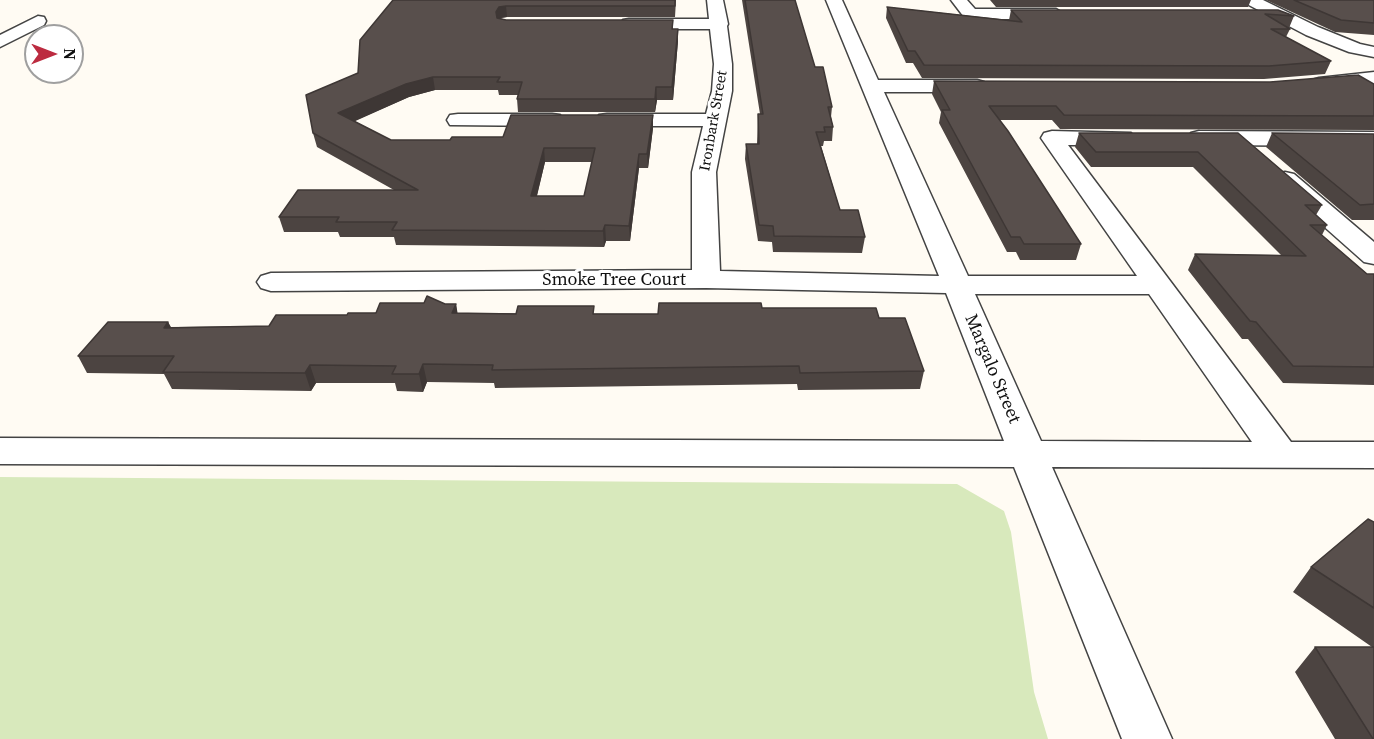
<!DOCTYPE html>
<html>
<head>
<meta charset="utf-8">
<style>
	body { margin:0 }
	#map { position:relative; width:1374px; height:739px; overflow:hidden; background:#fffbf3; font-family:"Source Serif 4",serif }
	canvas { display:block }
	.north { position:absolute; left:24px; top:24px; width:60px; height:60px; box-sizing:border-box; background:#fff; border:2px solid #9f9f9f; border-radius:50%; rotate:90deg; font-size:16px; font-weight:700; line-height:24px; text-align:center; color:#101010 }
	.north::after { content:''; display:block; margin:auto; width:21px; height:27px; background:#bc2b40; clip-path:polygon(50% 0,100% 100%,50% 72%,0 100%) }
</style>
</head>
<body>
<div id="map">
<canvas width="1374" height="739"></canvas>
<div class="north">N</div>
</div>
<script>
const ctx = document.querySelector('canvas').getContext('2d');
ctx.lineJoin = 'round';
function paint(path, color) { ctx.fillStyle = color; ctx.fill(path, 'evenodd'); }
const shape = rows => new Path2D(rows.map(r => 'M' + r).join(''));
function stroke(path, color, width, dash) { ctx.strokeStyle = color; ctx.lineWidth = width; ctx.lineCap = dash ? 'butt' : 'round'; ctx.setLineDash(dash || []); ctx.stroke(path); }
function write(font, color, halo, rows, align = 'center') {
  ctx.font = font + ' "Source Serif 4",serif'; ctx.lineWidth = 6; ctx.setLineDash([]); ctx.textBaseline = 'middle'; ctx.strokeStyle = halo; ctx.fillStyle = color; for (const [text, x, y, turn = 0] of rows) {
    ctx.save(); ctx.translate(x, y); ctx.rotate((+turn || 0) * Math.PI / 180); ctx.textAlign = isNaN(turn) ? turn : align; if (halo) ctx.strokeText(text, 0, 0); ctx.fillText(text, 0, 0); ctx.restore();
  }
}
const green = shape([
	[0,477,957,484,1004,511,1011,532,1034,692,1048,739,0,739]
]);
const minor = shape([
	[707,0,723,0,728,24,727,26,732,64,732,91,716,172,720,271,939,276,826,0,842,0,878,80,977,80,984,82,987,86,984,90,977,92,884,92,968,276,1137,276,1041,138,1044,133,1052,131,1131,133,1134,138,1131,143,1123,145,1068,145,1291,442,1374,442,1374,468,1052,467,1172,739,1122,739,1014,467,0,464,0,438,1004,441,946,293,706,288,271,291,261,288,257,282,261,276,271,273,692,270,692,172,703,126,607,126,599,125,596,120,599,115,607,114,706,114,712,91,714,64,710,29,629,29,623,28,621,24,623,20,629,19,709,19,707,0],
	[975,294,1149,294,1252,442,1041,441,975,294],
	[951,0,967,0,975,9,1056,9,1064,14,1056,19,970,19,964,17,951,0],
	[1243,0,1263,0,1318,27,1360,44,1374,47,1374,57,1349,52,1306,35,1245,3,1243,0],
	[38,16,44,17,46,21,44,25,0,47,0,35,38,16],
	[1374,72,1374,84,1319,90,1312,88,1309,84,1312,80,1319,78,1374,72],
	[458,114,552,114,560,115,563,120,560,125,552,126,450,125,447,120,450,115,458,114],
	[1199,131,1374,132,1374,146,1199,145,1191,143,1188,138,1191,133,1199,131],
	[1285,172,1294,174,1374,242,1374,264,1364,262,1276,184,1273,179,1276,174,1285,172]
]);
const wall = shape([
	[393,0,676,0,675,17,507,17,500,18,506,20,673,20,673,29,678,41,673,100,657,100,655,112,518,112,517,99,518,95,499,95,498,90,435,90,409,97,354,121,391,140,450,140,653,128,648,168,639,168,630,241,606,241,604,247,396,245,394,237,340,237,338,232,284,232,279,217,394,190,317,147,313,133,358,73],
	[545,162,592,162,584,196,537,196],
	[742,0,795,0,815,67,832,107,831,117,833,127,832,141,824,141,823,146,821,146,840,210,865,237,862,253,773,252,772,242,758,241,745,159,746,144,757,144,758,114,760,114],
	[990,0,1251,0,1248,7,996,7],
	[1266,0,1374,0,1374,35,1335,32],
	[887,7,1009,20,1011,10,1278,10,1294,16,1289,28,1287,28,1290,29,1286,37,1331,61,1325,74,1264,79,922,78,913,63,906,63,886,18],
	[934,81,1374,84,1374,130,1060,129,1052,120,1000,120,1081,244,1076,260,1020,260,1016,252,1007,252,939,123,941,112,932,94],
	[1079,133,1238,133,1322,205,1316,215,1327,225,1322,235,1367,274,1374,274,1374,385,1283,383,1248,339,1242,339,1188,270,1195,254,1281,255,1193,167,1091,167,1075,147],
	[1272,133,1374,134,1374,220,1352,220,1266,147],
	[445,304,456,304,457,313,658,314,762,308,879,318,924,371,920,389,798,390,797,384,495,388,494,383,427,382,423,392,397,391,395,383,316,383,311,391,172,389,164,374,87,373,78,356,168,322,171,327,269,326],
	[1374,522,1374,739,1335,739,1295,672,1315,647,1372,647,1293,592,1311,567]
]);
const shadedWall = shape([
	[506,6,507,17,501,18,497,23,496,12,499,7],
	[678,29,678,41,673,100,672,87],
	[433,77,435,90,409,97,342,127,338,113,406,84],
	[656,87,657,100,655,112,655,99],
	[653,115,653,128,648,168,647,154],
	[544,148,545,162,533,211,531,196],
	[639,154,639,168,630,241,629,226],
	[605,225,606,241,604,247,603,231],
	[456,304,459,321,452,313],
	[168,322,176,339,164,328],
	[423,364,427,382,423,392,419,374],
	[310,365,316,383,311,391,305,373]
]);
const building = shape([
	[393,0,675,0,675,6,506,6,499,7,496,12,497,18,506,20,673,20,672,29,678,29,672,87,656,87,655,99,517,99,522,82,497,82,500,77,433,77,406,84,338,113,391,140,450,140,452,137,503,137,511,115,653,115,647,154,639,154,629,226,605,225,603,231,392,230,397,222,336,222,339,217,279,217,298,190,418,190,313,133,306,95,358,73,360,40,393,0],
	[544,148,595,148,584,196,531,196,544,148],
	[745,0,795,0,815,67,823,67,832,107,828,107,833,127,824,127,825,132,816,132,840,210,858,210,865,237,774,236,773,226,759,225,746,144,759,144,758,114,763,114,745,0],
	[1294,0,1374,0,1374,23,1341,20,1294,0],
	[887,7,1022,22,1011,10,1278,10,1294,16,1265,14,1290,29,1271,29,1331,61,1269,66,924,65,915,51,908,51,887,7],
	[1358,75,1374,84,1374,116,1064,115,1056,106,989,106,1008,131,1081,244,1024,244,1020,237,1011,237,942,110,950,110,934,81,1270,82,1358,75],
	[1079,133,1238,133,1322,205,1305,205,1327,225,1310,225,1367,274,1374,274,1374,367,1293,366,1256,322,1250,321,1195,254,1306,256,1198,152,1096,152,1079,133],
	[1272,133,1374,134,1374,204,1360,205,1272,133],
	[427,296,445,304,456,304,452,313,516,314,518,306,594,306,593,314,658,314,659,303,761,303,762,308,876,308,879,318,905,318,924,371,800,373,799,366,492,370,493,365,423,364,419,374,392,374,396,366,310,365,305,373,163,372,174,356,78,356,108,322,168,322,164,328,269,326,276,315,347,315,348,313,376,313,380,303,424,303,427,296],
	[1368,519,1374,522,1374,608,1311,567,1368,519],
	[1315,647,1374,647,1374,739,1373,739,1315,647]
]);
const farStreetnames = [
	["Ironbark Street",714,121,-80]
];
const streetNames = [
	["Smoke Tree Court",614,280],
	["Margalo Street",992,369,67]
];
paint(green, '#d8e9bc');
stroke(minor, '#434343', 3);
paint(minor, '#fff');
paint(wall, '#4c4441');
paint(shadedWall, '#3e3735');
paint(building, '#584f4c');
stroke(building, '#3e3735', 1.5);
write('15px', '#101010', '#fff', farStreetnames);
write('18px', '#101010', '#fff', streetNames);
</script>
</body>
</html>
